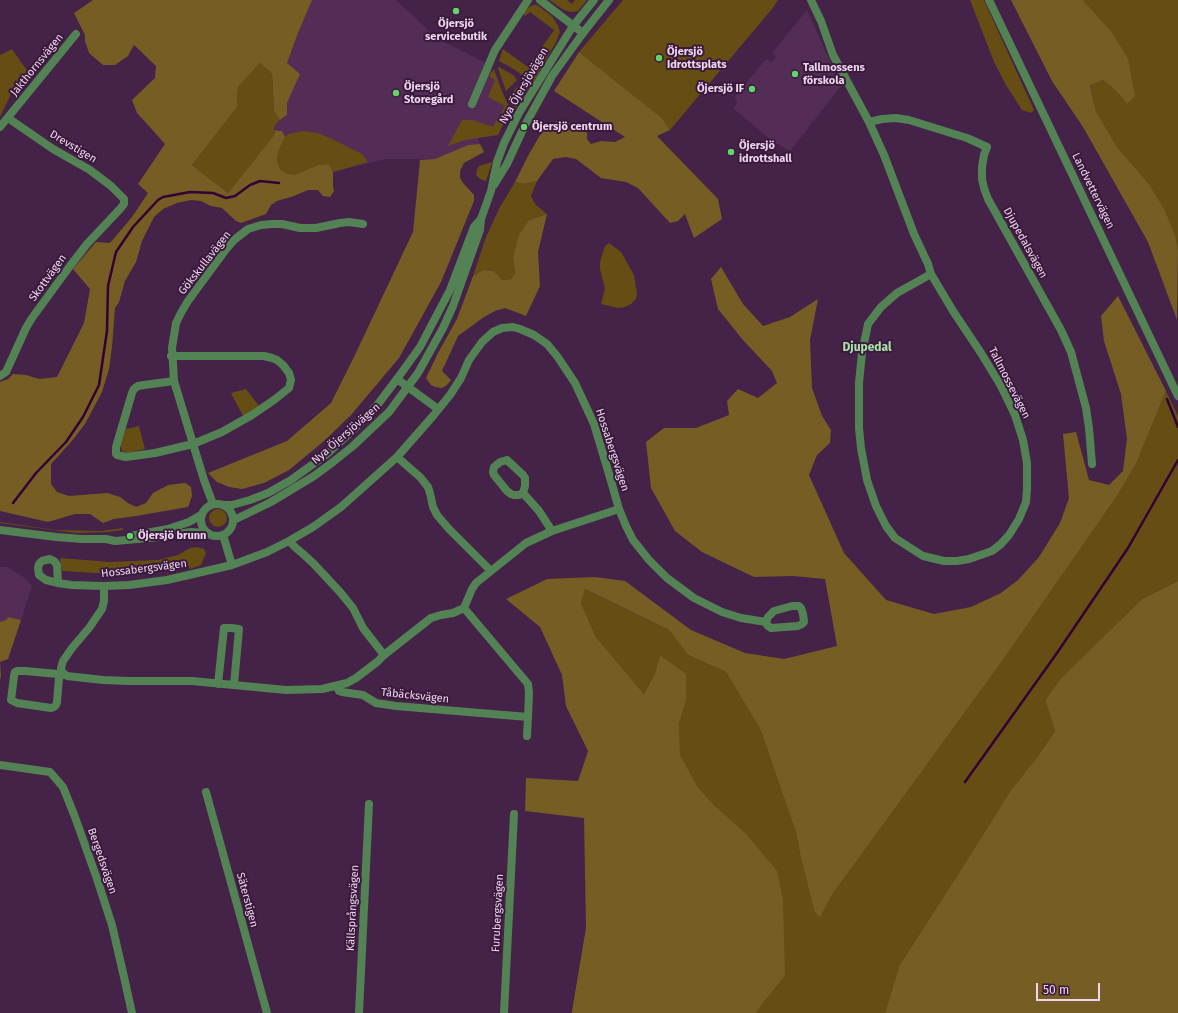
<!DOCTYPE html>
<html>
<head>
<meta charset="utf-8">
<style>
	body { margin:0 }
	#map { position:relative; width:1178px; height:1013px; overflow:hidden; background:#452348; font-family:"Fira Sans",sans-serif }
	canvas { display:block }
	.scale { position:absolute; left:1036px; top:983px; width:64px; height:18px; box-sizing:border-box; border:2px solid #edd7ed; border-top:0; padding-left:5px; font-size:12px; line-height:14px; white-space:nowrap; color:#edd7ed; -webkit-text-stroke:3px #3b193d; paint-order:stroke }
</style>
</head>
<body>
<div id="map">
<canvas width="1178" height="1013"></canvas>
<div class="scale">50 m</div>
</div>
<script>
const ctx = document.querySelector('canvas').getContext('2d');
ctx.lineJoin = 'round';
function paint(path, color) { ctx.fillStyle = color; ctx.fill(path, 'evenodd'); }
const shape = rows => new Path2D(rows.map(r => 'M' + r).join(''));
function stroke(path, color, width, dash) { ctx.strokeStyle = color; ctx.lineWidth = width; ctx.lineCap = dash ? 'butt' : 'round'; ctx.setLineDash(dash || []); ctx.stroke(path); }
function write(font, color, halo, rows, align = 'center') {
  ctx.font = font + ' "Fira Sans",sans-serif'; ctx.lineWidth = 4; ctx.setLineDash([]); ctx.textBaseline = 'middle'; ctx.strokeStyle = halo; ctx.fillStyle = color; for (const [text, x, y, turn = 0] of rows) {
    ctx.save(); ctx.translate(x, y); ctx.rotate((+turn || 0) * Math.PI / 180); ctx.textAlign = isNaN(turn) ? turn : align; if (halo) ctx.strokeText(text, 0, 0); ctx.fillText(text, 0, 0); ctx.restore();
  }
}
const built = shape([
	[312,0,396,0,425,27,436,38,484,62,493,73,508,111,501,126,478,138,480,144,468,145,435,159,385,159,333,172,329,164,318,165,275,130,275,125,287,115,287,103,300,74,287,63,298,33],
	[807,10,841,86,790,151,772,141,733,108,738,102,734,98,766,59,771,63,776,57,772,53],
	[0,567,7,567,25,578,32,586,21,620,8,617,6,620,0,622]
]);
const green = shape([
	[549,0,567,0,572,4,575,0,587,0,578,11,571,12,564,10],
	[623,0,778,0,772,9,670,130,662,118,579,52],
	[970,0,984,0,1034,110,1031,113,1022,110,1006,85,994,62],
	[1083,0,1178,0,1178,251,1176,238,1149,184,1117,147,1096,111,1090,84,1103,80,1117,92,1127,104,1111,31],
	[533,5,537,5,552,16,558,26,560,32,556,42,534,81,525,77,512,68,499,61,503,49,528,67,554,30,530,12,525,16,523,13,529,7],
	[12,49,30,75,27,78,14,95,10,93,10,96,0,117,0,55],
	[260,63,272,74,274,111,280,120,275,125,274,135,228,193,192,165,238,106,237,101,238,87],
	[499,67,513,75,517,80,506,91,498,68],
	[494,69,501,89,509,107,509,112,498,135,465,140,448,146,462,120,472,120,493,127,505,106,488,97,495,80,489,76],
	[520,84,529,88,514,111,508,97],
	[303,131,318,133,332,139,362,154,368,162,333,172,329,164,318,165,294,175,286,173,280,169,277,161,278,152,285,137,289,134],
	[492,162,486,181,480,179,476,175,477,170,479,166],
	[537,181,531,196,535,204,547,214,529,220,513,257,515,275,511,279,502,280,494,271,483,270,473,276,486,237,500,207,515,182,525,184],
	[609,243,621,252,634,275,637,294,636,299,631,304,625,307,618,308,601,304,605,289,600,269,600,262,605,246],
	[246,389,259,406,243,416,231,393],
	[1166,391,1178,416,1178,581,1142,599,1061,678,1045,700,1055,731,1038,756,1011,790,962,868,899,966,885,1013,756,1013,760,1007,785,976,784,968,716,807,697,786,679,755,679,724,686,701,660,655,655,673,644,694,596,637,581,603,585,589,669,630,688,655,726,672,761,731,796,833,801,859,814,911,820,916,832,895,1003,660,1117,496,1136,464],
	[139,426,145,449,128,453,123,452,121,448,120,443,126,429],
	'209 518a9 9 0 1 1 18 0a9 9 0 1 1-18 0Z',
	[0,522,55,530,101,531,123,528,123,530,108,532,75,533,0,523],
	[197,547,204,549,206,553,201,565,190,569,187,563,149,569,114,573,95,573,62,571,60,558,110,562,158,560,178,555,190,548]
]);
const forest = shape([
	[93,0,312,0,298,33,287,63,300,74,287,103,287,115,280,120,274,111,272,74,260,63,238,87,237,101,238,106,192,165,228,193,274,135,275,130,278,131,282,131,285,137,278,152,277,161,280,169,286,173,294,175,318,165,329,164,333,172,333,186,334,191,330,197,323,196,318,190,308,190,294,196,277,201,271,205,266,214,241,223,236,221,222,208,211,206,201,201,191,200,177,203,163,209,154,217,142,241,136,262,125,281,119,302,115,308,112,347,109,369,102,392,85,424,71,442,51,464,51,484,57,492,69,496,108,493,120,497,128,503,136,507,146,503,153,493,168,485,185,483,191,487,192,496,188,507,136,516,114,519,103,523,90,514,75,514,48,522,0,511,0,382,8,379,13,374,26,375,39,379,57,377,84,323,90,289,73,269,96,242,110,243,132,217,148,193,138,184,165,144,148,125,137,113,132,100,155,78,156,66,134,45,128,56,115,65,103,65,89,53,85,41,85,35,74,13],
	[1011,0,1083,0,1111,31,1128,59,1135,96,1127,104,1117,92,1103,80,1090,85,1096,111,1117,147,1149,184,1165,211,1176,238,1178,251,1177,320,1148,242,1083,127,1052,81],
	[579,52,662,118,670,130,657,136,687,167,718,199,722,219,694,238,685,214,678,221,670,223,638,188,626,182,601,178,576,159,566,157,553,159,537,181,525,184,515,182,529,154,546,125,557,121,565,122,585,129,587,133,587,139,591,144,601,141,615,142,625,137,554,91],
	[480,144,484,152,464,163,460,171,460,178,463,183,474,195,474,201,441,282,399,358,351,415,324,441,289,470,264,483,242,489,229,487,217,482,208,473,287,441,331,403,353,359,413,232,420,160,435,159,468,145],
	[547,214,538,252,540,286,526,316,505,308,495,311,484,317,458,336,442,371,451,380,447,385,442,388,435,387,431,385,426,378,438,353,457,319,473,276,483,270,494,271,502,280,511,279,515,274,513,257,519,235,529,220],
	[721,267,743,304,763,326,790,317,818,299,810,340,812,388,822,416,831,430,830,443,817,455,809,475,844,553,886,600,934,614,971,607,1001,593,1018,580,1039,557,1060,523,1069,498,1063,434,1076,432,1089,480,1109,485,1123,471,1127,439,1121,394,1104,341,1101,316,1118,296,1166,391,1136,464,1117,496,1003,660,832,895,820,917,814,911,801,859,796,833,761,731,726,672,688,655,669,630,585,589,581,603,596,637,644,694,655,673,660,655,686,674,686,701,679,724,680,755,697,786,716,807,745,833,777,871,783,899,785,976,760,1007,756,1013,572,1013,572,1011,586,928,584,818,525,811,526,778,578,781,588,751,566,706,562,675,540,627,506,599,547,579,595,577,625,581,691,630,745,653,784,659,837,646,825,579,793,576,754,577,702,552,675,531,651,488,646,442,664,428,696,428,729,415,727,401,738,389,758,398,777,383,772,371,743,340,718,309,711,279],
	[1178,581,1178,1013,885,1013,899,966,962,868,1011,790,1038,756,1055,731,1045,700,1061,678,1142,599],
	[8,617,21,620,8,659,0,662,1,676,0,680,0,622,6,620]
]);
const stream = shape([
	[1167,399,1178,427],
	[13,503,36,473,66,442,83,417,99,385,107,331,108,286,116,252,133,227,158,200,163,197,190,192,213,193,226,198,235,196,250,185,260,181,279,183],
	[965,782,1057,653,1128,548,1178,460]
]);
const minor = shape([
	[540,0,583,33],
	[811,0,821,21,833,55,869,122,884,155,914,234,928,264,931,274,953,311,981,353,1001,386,1015,415,1023,440,1027,463,1027,489,1026,502,1019,519,1009,535,1001,544,992,551,969,559,957,561,944,561,923,556,895,538,886,526,876,506,867,480,861,448,859,428,859,383,862,353,868,324,881,307,897,293,931,274],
	[472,104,495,50,528,0],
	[869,122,882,119,896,118,909,120,967,138,987,147,984,155,982,167,982,179,984,188,988,199,1061,330,1071,352,1086,408,1089,428,1092,464],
	[0,127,76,34],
	[171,356,264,356,272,358,277,360,283,365,289,373,291,380,289,388,274,400,252,415,222,432,193,444,155,453,126,457,117,455,116,454,116,447,132,393,134,389,138,386,144,385,174,381],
	[0,376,6,372,26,328,32,318,70,266,87,244,120,209,124,204,124,199,111,186,90,170,53,149,8,118],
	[397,379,438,409],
	[397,457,420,477,428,487,430,493,433,507,437,515,449,529,491,571],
	[523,493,519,495,514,495,511,494,507,491,494,475,493,472,494,467,500,462,507,460,523,475,525,478,525,486,523,493,539,511,552,531],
	[213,504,204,480,174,381,172,348,176,323,182,311,188,301,227,248,234,240,248,229,261,225,272,224,282,224,300,228,316,228,340,223,349,222,363,224],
	[223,535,232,565],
	[289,541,296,548,302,553,313,563,340,592,353,608,363,628,384,655,431,618,441,615,453,613,464,608,472,589,476,583,526,543,552,531,619,509],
	[58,583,46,580,39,575,38,568,39,564,42,561,50,559,54,561,57,565,58,583,71,585,104,586,129,585,167,580,232,565,267,552,289,541,313,527,341,507,397,457,433,416,450,395,461,378,469,360,482,342,493,332,502,328,513,327,520,329,534,335,547,344,557,356,575,383,594,424,609,474,619,509,626,526,633,540,649,560,667,578,694,598,722,612,741,618,766,622,768,617,774,611,792,606,799,606,801,608,803,614,804,622,802,624,798,626,771,628,767,625,766,622],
	[104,586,104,601,102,609,89,628,72,648,63,661,61,668,62,672,67,676,103,680,129,681,192,681,286,690,322,689,347,683,356,678,377,662,384,655],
	[62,672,58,674,25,671,17,671,15,672,14,676,11,700,17,703,51,708,54,707,56,705,57,702,59,677,64,674],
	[218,684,224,628,231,628,239,629,234,685],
	[337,687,339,691,342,692,363,695,376,703,396,706,528,717,529,693,528,684,464,608],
	[527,736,528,717],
	[0,765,50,772,63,787,75,817,97,879,112,925,124,977,132,1013],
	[206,792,267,1013],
	[359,1013,369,804],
	[504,1013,514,814]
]);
const tertiary = shape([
	[989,0,1178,396],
	[494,185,507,164,524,127,552,76,583,33,609,0],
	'201 520a16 16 0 1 1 32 0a16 16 0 1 1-32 0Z',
	[224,505,232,505,250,500,268,493,291,480,327,454,355,428,378,404,397,379,420,347,450,290,474,227,481,219],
	[234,520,271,502,314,476,333,462,353,446,389,412,418,373,443,328,453,306,480,230,481,219,491,191,497,162,504,143,519,113,573,26,594,0],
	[0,530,56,537,82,539,106,539,115,541,159,537,191,532,208,533],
	[130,536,168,529,189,522,201,515]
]);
const markers = [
	[456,11,4,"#61d46a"],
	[659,58,4,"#61d46a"],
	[795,74,4,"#61d46a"],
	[752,89,4,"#61d46a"],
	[396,93,4,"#61d46a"],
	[524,127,4,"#61d46a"],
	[731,152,4,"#61d46a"],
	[130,536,4,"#61d46a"]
];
const poiNames = [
	["Öjersjö",456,24,"center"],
	["servicebutik",456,37,"center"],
	["Öjersjö",667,52],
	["Idrottsplats",667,65],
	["Tallmossens",803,68],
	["förskola",803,81],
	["Öjersjö",404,87],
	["Storegård",404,100],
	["Öjersjö IF",744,89,"right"],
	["Öjersjö centrum",532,127],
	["Öjersjö",739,146],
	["idrottshall",739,159],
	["Öjersjö brunn",138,536]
];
const streetNames = [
	["Jakthornsvägen",37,65,-51],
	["Nya Öjersjövägen",524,86,-60],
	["Drevstigen",73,147,31],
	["Landvettervägen",1093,191,64],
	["Djupedalsvägen",1025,243,61],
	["Gökskullavägen",205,263,-52],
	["Skottvägen",48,278,-54],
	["Tallmossevägen",1009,383,63],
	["Nya Öjersjövägen",346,434,-41],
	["Hossabergsvägen",612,450,72],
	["Hossabergsvägen",144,569,-7],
	["Tåbäcksvägen",415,696,6],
	["Bergedsvägen",102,861,71],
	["Säterstigen",247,900,75],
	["Källsprångsvägen",353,908,-87],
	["Furubergsvägen",498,913,-87]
];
const neighbourhoodNames = [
	["Djupedal",867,348]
];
paint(built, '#542d56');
paint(green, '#654d13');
paint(forest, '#765d23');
stroke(stream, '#340038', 2.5);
stroke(minor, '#538354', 8);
stroke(tertiary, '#538354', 8);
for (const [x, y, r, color] of markers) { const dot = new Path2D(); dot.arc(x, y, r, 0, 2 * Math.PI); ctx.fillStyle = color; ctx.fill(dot); stroke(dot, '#3b193d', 1.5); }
write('bold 11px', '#edd7ed', '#3b193d', poiNames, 'left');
write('11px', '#edd7ed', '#3b193d', streetNames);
write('bold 12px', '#a8e3a9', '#3b193d', neighbourhoodNames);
</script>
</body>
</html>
